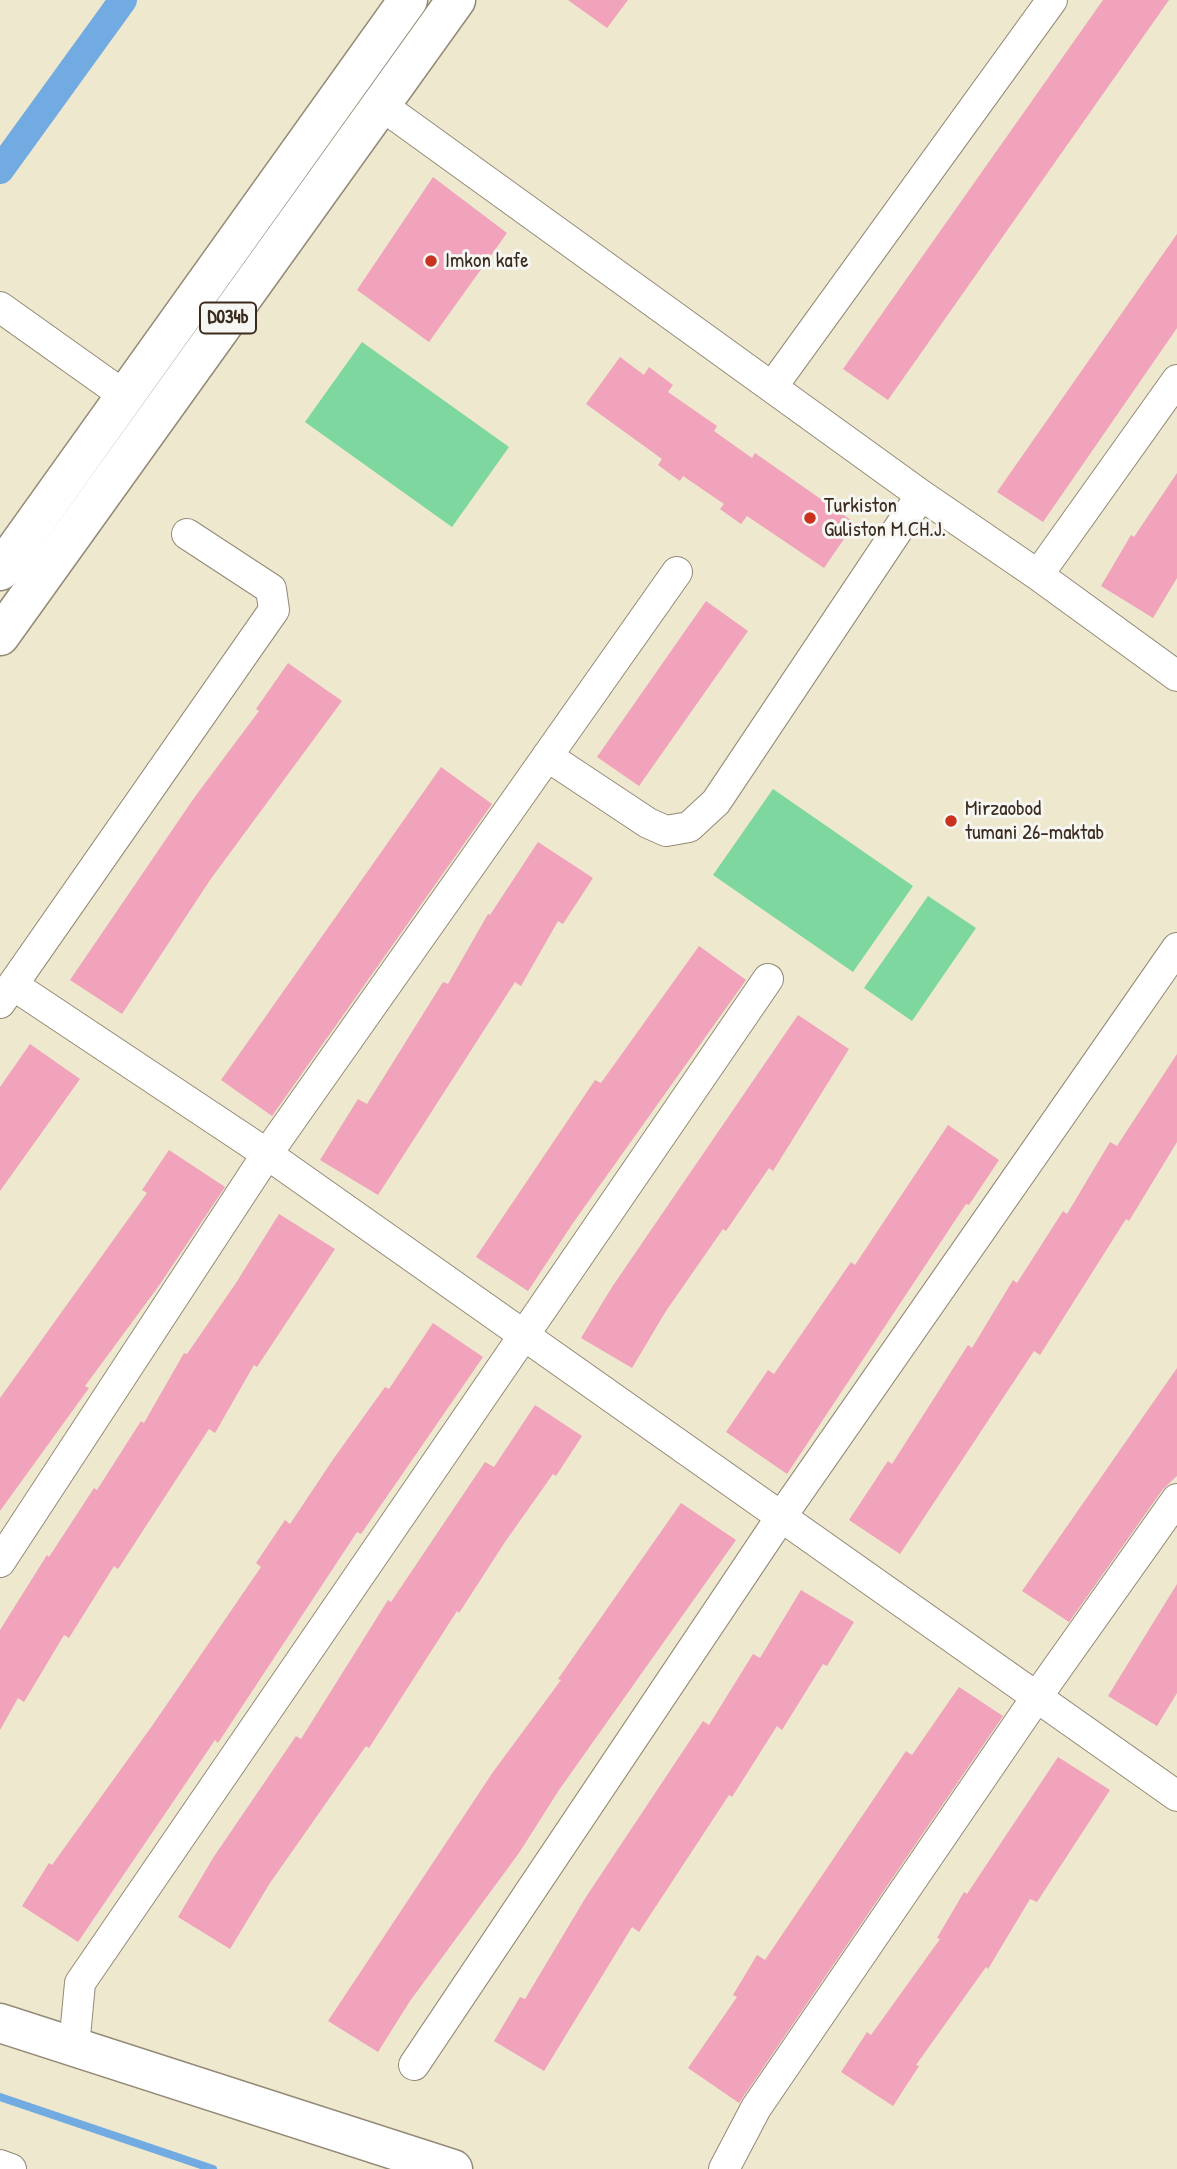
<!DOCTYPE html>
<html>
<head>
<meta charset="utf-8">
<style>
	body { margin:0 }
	canvas { display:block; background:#ede8ce }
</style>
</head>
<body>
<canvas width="1177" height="2169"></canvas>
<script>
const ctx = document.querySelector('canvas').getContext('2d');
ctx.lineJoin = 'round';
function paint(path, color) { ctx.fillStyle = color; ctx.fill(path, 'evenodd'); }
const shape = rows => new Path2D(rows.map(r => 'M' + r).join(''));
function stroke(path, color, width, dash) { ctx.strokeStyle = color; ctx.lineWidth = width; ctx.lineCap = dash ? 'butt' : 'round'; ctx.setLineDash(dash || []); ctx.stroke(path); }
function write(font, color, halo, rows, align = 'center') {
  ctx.font = font + ' "Patrick Hand",sans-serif'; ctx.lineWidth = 6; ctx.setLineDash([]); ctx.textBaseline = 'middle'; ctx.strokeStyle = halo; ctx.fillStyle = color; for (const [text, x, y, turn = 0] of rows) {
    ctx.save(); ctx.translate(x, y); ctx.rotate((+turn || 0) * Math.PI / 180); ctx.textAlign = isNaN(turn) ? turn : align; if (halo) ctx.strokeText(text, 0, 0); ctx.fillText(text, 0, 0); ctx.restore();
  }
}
const green = shape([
	[362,342,509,447,452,527,305,422],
	[773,789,913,886,853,972,713,875],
	[928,896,976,928,912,1021,864,988]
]);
const stream = shape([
	[0,2097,213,2169]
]);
const canal = shape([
	[0,170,123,0]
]);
const building = shape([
	[568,0,628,0,607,28],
	[1103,0,1169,0,888,400,843,369],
	[433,177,507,233,429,342,357,290],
	[1177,234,1177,328,1043,522,997,492],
	[620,357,644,375,649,367,673,385,668,392,717,426,714,431,752,458,755,453,855,523,824,568,747,516,741,524,720,509,724,504,683,476,680,481,658,465,662,459,586,404],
	[1177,473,1177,578,1153,618,1101,586,1131,535,1134,537],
	[706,601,748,631,639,786,597,757],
	[288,663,342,701,210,880,122,1014,70,980,194,798,259,711,256,709],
	[441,767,492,804,272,1116,221,1080],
	[538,842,593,878,563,924,558,921,521,986,515,982,378,1195,320,1160,358,1099,367,1104,443,982,448,984,488,914,490,915],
	[699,946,746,980,573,1223,528,1291,476,1257,595,1080,601,1083],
	[798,1015,849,1049,773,1171,769,1168,726,1231,723,1229,666,1311,632,1368,581,1338,612,1287],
	[30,1044,80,1079,0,1191,0,1087],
	[1177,1054,1177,1142,1129,1221,1126,1219,1040,1355,1034,1351,900,1554,849,1520,888,1461,892,1464,968,1345,972,1348,1013,1280,1017,1283,1063,1211,1067,1214,1110,1142,1117,1146],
	[948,1125,999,1160,969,1205,966,1204,787,1474,726,1432,768,1370,774,1374,851,1262,855,1265],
	[169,1150,225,1187,158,1287,85,1386,89,1388,0,1511,0,1398,147,1193,142,1190],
	[279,1214,335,1249,257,1367,254,1365,215,1433,209,1429,118,1569,114,1566,69,1638,64,1635,24,1702,18,1698,0,1730,0,1630,47,1555,49,1557,94,1488,97,1490,141,1421,144,1423,184,1353,187,1354,236,1283],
	[433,1323,483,1357,361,1534,357,1532,218,1743,215,1740,78,1942,22,1906,49,1863,52,1865,152,1726,261,1567,256,1563,285,1520,290,1524,334,1458,385,1387,389,1389],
	[1177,1368,1177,1476,1163,1489,1069,1622,1022,1591],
	[535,1405,582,1436,556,1476,553,1474,505,1542,459,1613,457,1611,369,1748,366,1746,270,1883,230,1949,178,1917,213,1858,296,1736,301,1739,388,1600,391,1602,485,1462,494,1467],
	[681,1503,736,1540,559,1790,519,1853,410,2001,378,2052,328,2021,493,1772,561,1680,558,1679],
	[1177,1584,1177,1693,1157,1726,1108,1696],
	[801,1590,854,1622,827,1666,823,1664,782,1730,777,1726,732,1797,729,1795,639,1932,632,1927,544,2071,494,2041,520,1997,525,1999,586,1897,703,1721,709,1725,753,1654,760,1658],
	[959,1687,1003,1716,739,2103,688,2068,737,1997,733,1995,757,1955,765,1960,906,1751,912,1755],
	[1058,1757,1110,1790,1037,1902,1030,1899,988,1969,986,1967,916,2065,919,2066,893,2106,841,2072,867,2032,871,2035,940,1939,937,1938,964,1892,967,1894]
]);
const minor = shape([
	[381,105,921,495,1038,575,1177,676],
	[0,307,125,396],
	[772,387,1052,0],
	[1038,575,1177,380],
	[547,756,648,823,666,831,689,827,716,802,921,495],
	[13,985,267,1154,1177,1796],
	[0,1003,274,610,271,589,187,534],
	[0,1562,267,1154,677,572],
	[74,2047,80,1983,768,979],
	[414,2065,781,1517,1177,948],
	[0,2165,11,2169],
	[724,2169,756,2108,1036,1698,1177,1499]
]);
const secondary = shape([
	[0,2023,453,2169]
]);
const primary = shape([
	[0,571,408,0],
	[0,636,456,0]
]);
const markers = [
	[431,261,7,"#c8321e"],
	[810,518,7,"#c8321e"],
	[951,821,7,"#c8321e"]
];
const shields = [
	[228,318,56]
];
const shieldNames = [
	["D034b",228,318]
];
const poiNames = [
	["Imkon kafe",445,261],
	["Turkiston",824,506],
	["Guliston M.CH.J.",824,530],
	["Mirzaobod",965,809],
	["tumani 26-maktab",965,833]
];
paint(green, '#7dd79e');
stroke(stream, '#71abe1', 8);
stroke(canal, '#71abe1', 28);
paint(building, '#f0a3bb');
stroke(minor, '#948976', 32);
stroke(secondary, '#948976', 41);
stroke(primary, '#948976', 41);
stroke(minor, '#fff', 30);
stroke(secondary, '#fff', 38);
stroke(primary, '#fff', 38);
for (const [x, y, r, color] of markers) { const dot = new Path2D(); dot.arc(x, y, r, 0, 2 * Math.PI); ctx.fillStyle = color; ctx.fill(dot); stroke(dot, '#f6f6f2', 2.5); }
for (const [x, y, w] of shields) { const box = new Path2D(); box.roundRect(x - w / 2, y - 15.5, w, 31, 5); ctx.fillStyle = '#f6f6f2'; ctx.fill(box); stroke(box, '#3b2a1e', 2); }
write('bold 19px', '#3b2a1e', null, shieldNames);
write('21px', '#3b2a1e', '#f6f6f2', poiNames, 'left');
</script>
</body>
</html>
